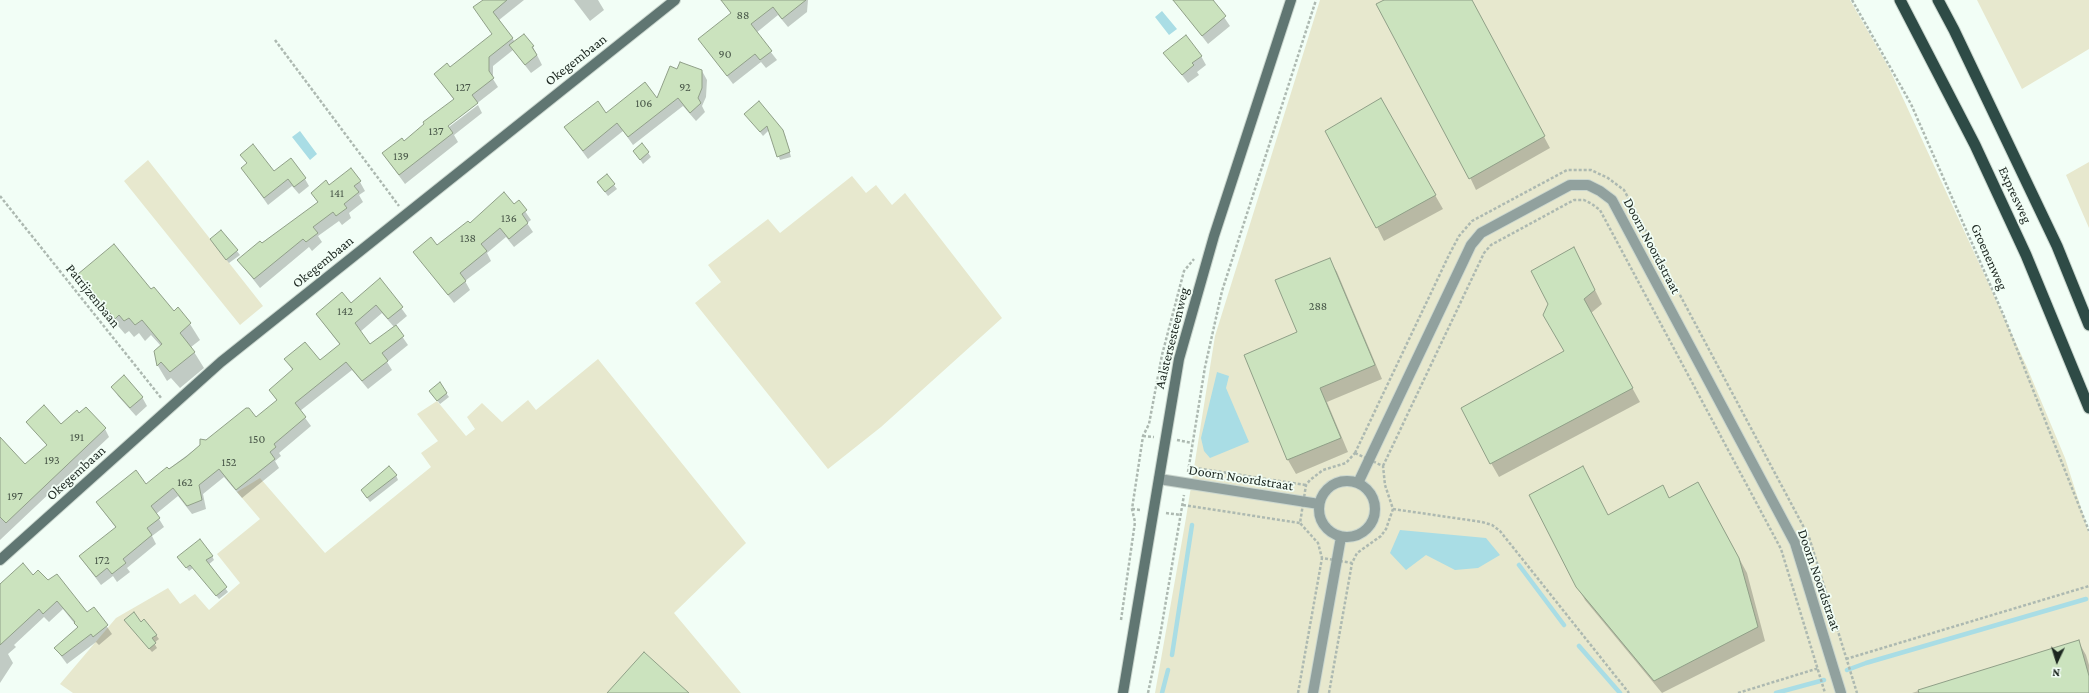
<!DOCTYPE html>
<html>
<head>
<meta charset="utf-8">
<style>
	body { margin:0 }
	#map { position:relative; width:2089px; height:693px; overflow:hidden; background:#f2fef6; font-family:"Crimson Pro",serif }
	canvas { display:block }
	.north { position:absolute; left:2037px; top:641px; width:40px; height:40px; -webkit-text-stroke:3px #f2fef6; paint-order:stroke; rotate:184deg; font-size:11px; font-weight:700; line-height:16px; text-align:center; color:#1c2720 }
	.north::after { content:''; display:block; margin:auto; width:14px; height:18px; background:#1c2720; clip-path:polygon(50% 0,100% 100%,50% 72%,0 100%) }
</style>
</head>
<body>
<div id="map">
<canvas width="2089" height="693"></canvas>
<div class="north">N</div>
</div>
<script>
const ctx = document.querySelector('canvas').getContext('2d');
ctx.lineJoin = 'round';
function paint(path, color) { ctx.fillStyle = color; ctx.fill(path, 'evenodd'); }
const shape = rows => new Path2D(rows.map(r => 'M' + r).join(''));
function stroke(path, color, width, dash) { ctx.strokeStyle = color; ctx.lineWidth = width; ctx.lineCap = dash ? 'butt' : 'round'; ctx.setLineDash(dash || []); ctx.stroke(path); }
function write(font, color, halo, rows, align = 'center') {
  ctx.font = font + ' "Crimson Pro",serif'; ctx.lineWidth = 3.5; ctx.setLineDash([]); ctx.textBaseline = 'middle'; ctx.strokeStyle = halo; ctx.fillStyle = color; for (const [text, x, y, turn = 0] of rows) {
    ctx.save(); ctx.translate(x, y); ctx.rotate((+turn || 0) * Math.PI / 180); ctx.textAlign = isNaN(turn) ? turn : align; if (halo) ctx.strokeText(text, 0, 0); ctx.fillText(text, 0, 0); ctx.restore();
  }
}
const green = shape([
	[1320,0,1850,0,1889,68,2026,365,2065,458,2089,533,2089,693,1155,693,1186,518,1215,336],
	[1977,0,2089,0,2089,49,2022,89],
	[148,160,263,306,240,325,124,181],
	[2089,162,2089,228,2066,175],
	[852,176,866,193,876,185,892,205,905,193,1002,318,881,427,828,469,695,303,721,282,708,265,768,219,780,233],
	[598,359,746,543,674,613,741,693,73,693,60,684,116,618,168,588,180,604,195,594,209,610,240,583,217,554,260,519,237,492,260,478,325,553,431,467,421,453,438,441,417,414,437,401,466,436,475,429,467,417,482,403,502,422,528,400,536,410]
]);
const water = shape([
	[1162,11,1177,29,1169,35,1155,17],
	[300,131,317,154,310,160,292,137],
	[1217,372,1229,376,1226,388,1249,442,1210,458,1204,451,1201,438],
	[1400,530,1486,538,1500,555,1478,568,1455,570,1426,555,1406,570,1390,553]
]);
const shadow = shape([
	[484,0,524,0,499,20,515,42,523,35,533,47,542,65,531,73,513,50,493,66,493,79,498,87,444,129,445,130,478,105,482,113,454,135,458,142,405,184,383,154,404,142,454,100,435,74,450,69,493,35],
	[574,0,598,0,604,10,590,21],
	[724,0,808,0,807,12,788,27,778,15,756,33,777,60,766,68,761,62,733,84,699,39,731,14],
	[1174,0,1215,0,1213,1,1230,26,1208,44],
	[1386,0,1471,0,1550,148,1476,190],
	[1165,53,1201,56,1206,65,1197,72,1199,75,1188,83],
	[678,70,702,71,707,80,706,97,702,106,705,112,696,121,683,106,633,145,623,131,588,159,565,128,658,100],
	[1380,99,1443,209,1384,241,1377,227],
	[746,114,785,135,791,157,780,160,769,130,763,136],
	[642,144,651,157,643,164,637,155],
	[242,155,274,172,305,179,309,186,299,194,292,186,268,205,242,168,247,164],
	[607,176,617,189,608,196,598,183],
	[360,182,365,191,359,195,363,202,349,213,351,218,342,225,339,221,318,236,322,242,312,251,309,247,260,288,238,260,318,203,312,193,329,186],
	[518,201,531,220,527,223,533,232,514,247,506,237,487,253,491,261,465,281,470,290,454,303,414,252,437,246,470,225,513,206],
	[221,231,240,255,229,263,213,243],
	[1574,248,1602,304,1591,313,1640,402,1499,477,1491,463,1565,351],
	[1329,259,1337,272,1382,379,1327,402,1348,452,1296,474,1288,460,1245,355,1298,333],
	[79,275,151,291,174,312,190,324,200,340,191,347,204,368,180,388,171,378,167,381,158,366,155,352,161,346,151,335,145,341,139,333,134,337,129,331,125,334,88,291],
	[380,279,407,316,395,326,408,345,387,362,392,370,368,389,352,370,300,411,311,426,279,453,281,456,275,461,279,468,242,498,224,477,203,494,206,509,192,514,178,496,156,514,164,527,152,536,156,544,127,568,130,572,117,582,113,576,101,585,80,557,116,528,97,503,146,486,206,441,256,418,277,401,270,390,293,371,285,359,320,361,340,345,317,315,351,304],
	[382,313,394,327,370,345,360,332],
	[112,387,142,397,147,406,136,416,118,396],
	[446,393,449,397,440,404,433,395],
	[79,414,105,429,109,437,0,540,0,446,25,465,47,446,28,422,61,426],
	[396,475,398,480,370,502,364,494],
	[1590,481,1608,516,1670,499,1706,497,1747,573,1765,641,1662,693,1585,600,1577,586],
	[212,556,214,560,208,565,228,592,219,599,193,568,189,571,179,558],
	[33,576,47,582,87,614,94,608,112,634,99,645,96,642,67,664,55,648,78,628,63,609,49,622,44,617,14,645,16,647,8,654,13,663,0,683,0,586],
	[128,624,141,624,156,635,159,639,154,643,157,648,152,652],
	[2078,641,2086,655,2089,665,2089,693,1912,693]
]);
const stream = shape([
	[1519,565,1564,625],
	[1579,646,1620,693],
	[1172,655,1192,525],
	[1847,670,1866,663,2086,599],
	[1162,693,1168,670],
	[1776,693,1824,680]
]);
const building = shape([
	[483,0,507,0,493,12,513,38,489,57,489,71,494,78,472,95,478,103,448,126,453,133,399,175,382,153,402,138,404,141,424,124,423,122,454,99,434,74,447,63,450,67,492,34,473,7,483,0],
	[721,0,806,0,782,19,773,7,751,24,772,51,760,60,755,54,727,76,698,39,731,13,721,0],
	[1173,0,1213,0,1226,16,1202,36,1173,0],
	[1384,0,1472,0,1545,136,1469,179,1376,4,1384,0],
	[524,34,534,46,532,47,537,55,525,65,509,45,524,34],
	[1186,35,1202,56,1192,63,1194,65,1182,75,1163,53,1186,35],
	[680,62,702,70,702,88,698,98,701,103,690,113,678,98,628,137,617,123,583,151,564,127,598,101,606,113,645,82,657,98,670,66,677,69,680,62],
	[1381,98,1436,195,1376,228,1325,131,1381,98],
	[759,101,783,130,790,152,777,157,767,126,760,132,744,114,759,101],
	[642,143,649,152,640,160,633,151,642,143],
	[253,144,274,171,291,158,306,178,294,187,288,179,264,198,241,168,247,163,240,155,253,144],
	[351,168,361,181,354,186,359,192,344,204,347,208,336,216,333,212,313,227,318,233,306,242,303,239,254,279,237,260,260,241,262,243,318,202,311,193,326,180,329,185,351,168],
	[607,174,615,184,605,192,597,182,607,174],
	[504,192,514,204,519,200,527,210,522,214,528,223,509,239,500,228,481,244,487,251,460,273,466,281,448,295,413,252,431,237,437,245,468,221,470,223,504,192],
	[221,230,238,250,226,260,210,239,221,230],
	[114,244,151,289,154,287,174,311,178,307,191,323,180,333,195,352,170,372,161,362,157,366,154,351,162,344,142,320,135,325,129,318,124,321,119,315,115,319,78,274,114,244],
	[1574,247,1595,290,1584,299,1633,388,1490,464,1461,408,1564,351,1543,315,1548,304,1531,271,1574,247],
	[1330,258,1375,365,1320,388,1341,438,1287,460,1244,355,1297,332,1275,280,1330,258],
	[380,278,403,307,388,319,376,305,355,323,370,344,396,325,404,336,382,353,388,361,362,381,346,362,295,403,306,417,274,444,276,447,270,452,275,459,236,490,219,469,199,485,202,500,187,506,173,488,151,506,160,518,147,528,152,535,123,559,126,563,112,574,107,568,96,577,79,556,116,527,96,502,136,470,146,484,167,467,169,469,186,457,200,445,200,439,206,440,246,408,249,408,256,417,277,400,269,390,293,369,284,359,305,342,320,360,340,344,316,314,342,292,351,303,380,278],
	[124,375,143,397,130,408,111,387,124,375],
	[440,382,447,393,437,401,429,391,440,382],
	[44,405,61,424,77,410,79,413,86,407,106,428,6,523,0,517,0,437,25,464,47,445,26,422,44,405],
	[389,466,397,475,367,498,361,490,389,466],
	[1583,466,1608,515,1663,485,1669,498,1698,482,1739,558,1758,627,1654,681,1576,587,1529,495,1583,466],
	[200,539,213,556,206,560,227,587,216,596,190,565,186,568,177,557,200,539],
	[23,563,33,575,38,570,48,580,57,574,87,612,94,607,108,625,93,637,91,634,62,656,54,648,78,627,74,623,75,622,57,601,43,614,39,609,0,645,0,584,23,563],
	[134,612,141,622,144,619,157,635,152,638,156,643,149,649,124,620,134,612],
	[2079,640,2089,676,2089,693,1919,693,1918,690,2079,640],
	[644,652,689,693,607,693,644,652]
]);
const path = shape([
	[1852,0,1911,104,2003,314,2089,531],
	[275,40,399,206],
	[0,196,162,399],
	[1143,436,1154,437],
	[1177,440,1192,443],
	[1355,453,1449,255,1459,236,1472,221,1567,170,1591,170,1608,178,1624,190,1809,537,1857,693],
	[1355,453,1383,466,1385,485,1393,509,1386,529,1381,536,1357,553,1352,563,1322,558,1318,543,1300,523,1306,485,1310,480,1323,470,1346,463,1355,453],
	[1383,466,1484,253,1491,245,1574,200,1584,200,1592,204,1600,210,1781,549,1825,693],
	[1189,467,1306,485],
	[1188,472,1205,367,1222,291,1316,0],
	[1183,505,1300,523],
	[1132,509,1141,510],
	[1393,509,1482,522,1492,525,1500,531,1629,693],
	[1166,513,1181,515],
	[1121,620,1135,522,1132,509,1143,436,1149,424,1162,355,1184,271,1194,259],
	[1846,659,2089,586],
	[1148,693,1160,636,1184,495],
	[1298,693,1322,558],
	[1329,693,1352,563],
	[1738,693,1819,668]
]);
const minor = shape([
	[1159,479,1319,504],
	'1319 509a28 28 0 1 1 56 0a28 28 0 1 1-56 0Z',
	[1358,483,1471,245,1481,233,1570,185,1588,185,1600,191,1612,200,1795,543,1841,693],
	[1313,693,1341,537]
]);
const secondary = shape([
	[0,560,221,362,675,0],
	[1123,693,1179,359,1214,236,1291,0]
]);
const trunk = shape([
	[1900,0,1975,145,2026,255,2089,408],
	[1938,0,1954,30,2057,246,2089,325]
]);
const numberNames = [
	["88",743,15],
	["90",725,54],
	["127",463,87],
	["92",685,87],
	["106",644,103],
	["137",436,131],
	["139",401,156],
	["141",337,193],
	["136",509,218],
	["138",468,238],
	["288",1318,306],
	["142",345,311],
	["191",77,437],
	["150",257,439],
	["193",52,460],
	["152",229,462],
	["162",185,482],
	["197",15,496],
	["172",102,560]
];
const streetNames = [
	["Okegembaan",576,60,-38],
	["Expresweg",2015,195,65],
	["Doorn Noordstraat",1652,246,62],
	["Groenenweg",1989,257,66],
	["Okegembaan",323,262,-39],
	["Patrijzenbaan",93,296,51],
	["Aalstersesteenweg",1172,338,-76],
	["Okegembaan",76,473,-42],
	["Doorn Noordstraat",1241,478,9],
	["Doorn Noordstraat",1819,580,71]
];
paint(green, '#e7e8ce');
paint(water, '#a9dde5');
paint(shadow, '#0003');
stroke(stream, '#a9dde5', 4.5);
paint(building, '#cbe3be');
stroke(building, '#90a088', 1);
stroke(minor, '#cbd7cf', 12);
stroke(secondary, '#cbd7cf', 12);
stroke(trunk, '#cbd7cf', 13);
stroke(path, '#adb9b1', 2.5, [3, 2]);
stroke(minor, '#91a19e', 10);
stroke(secondary, '#607672', 10);
stroke(trunk, '#2e4b46', 11);
write('12px', '#485648', null, numberNames);
write('14px', '#1c2720', '#f2fef6', streetNames);
</script>
</body>
</html>
